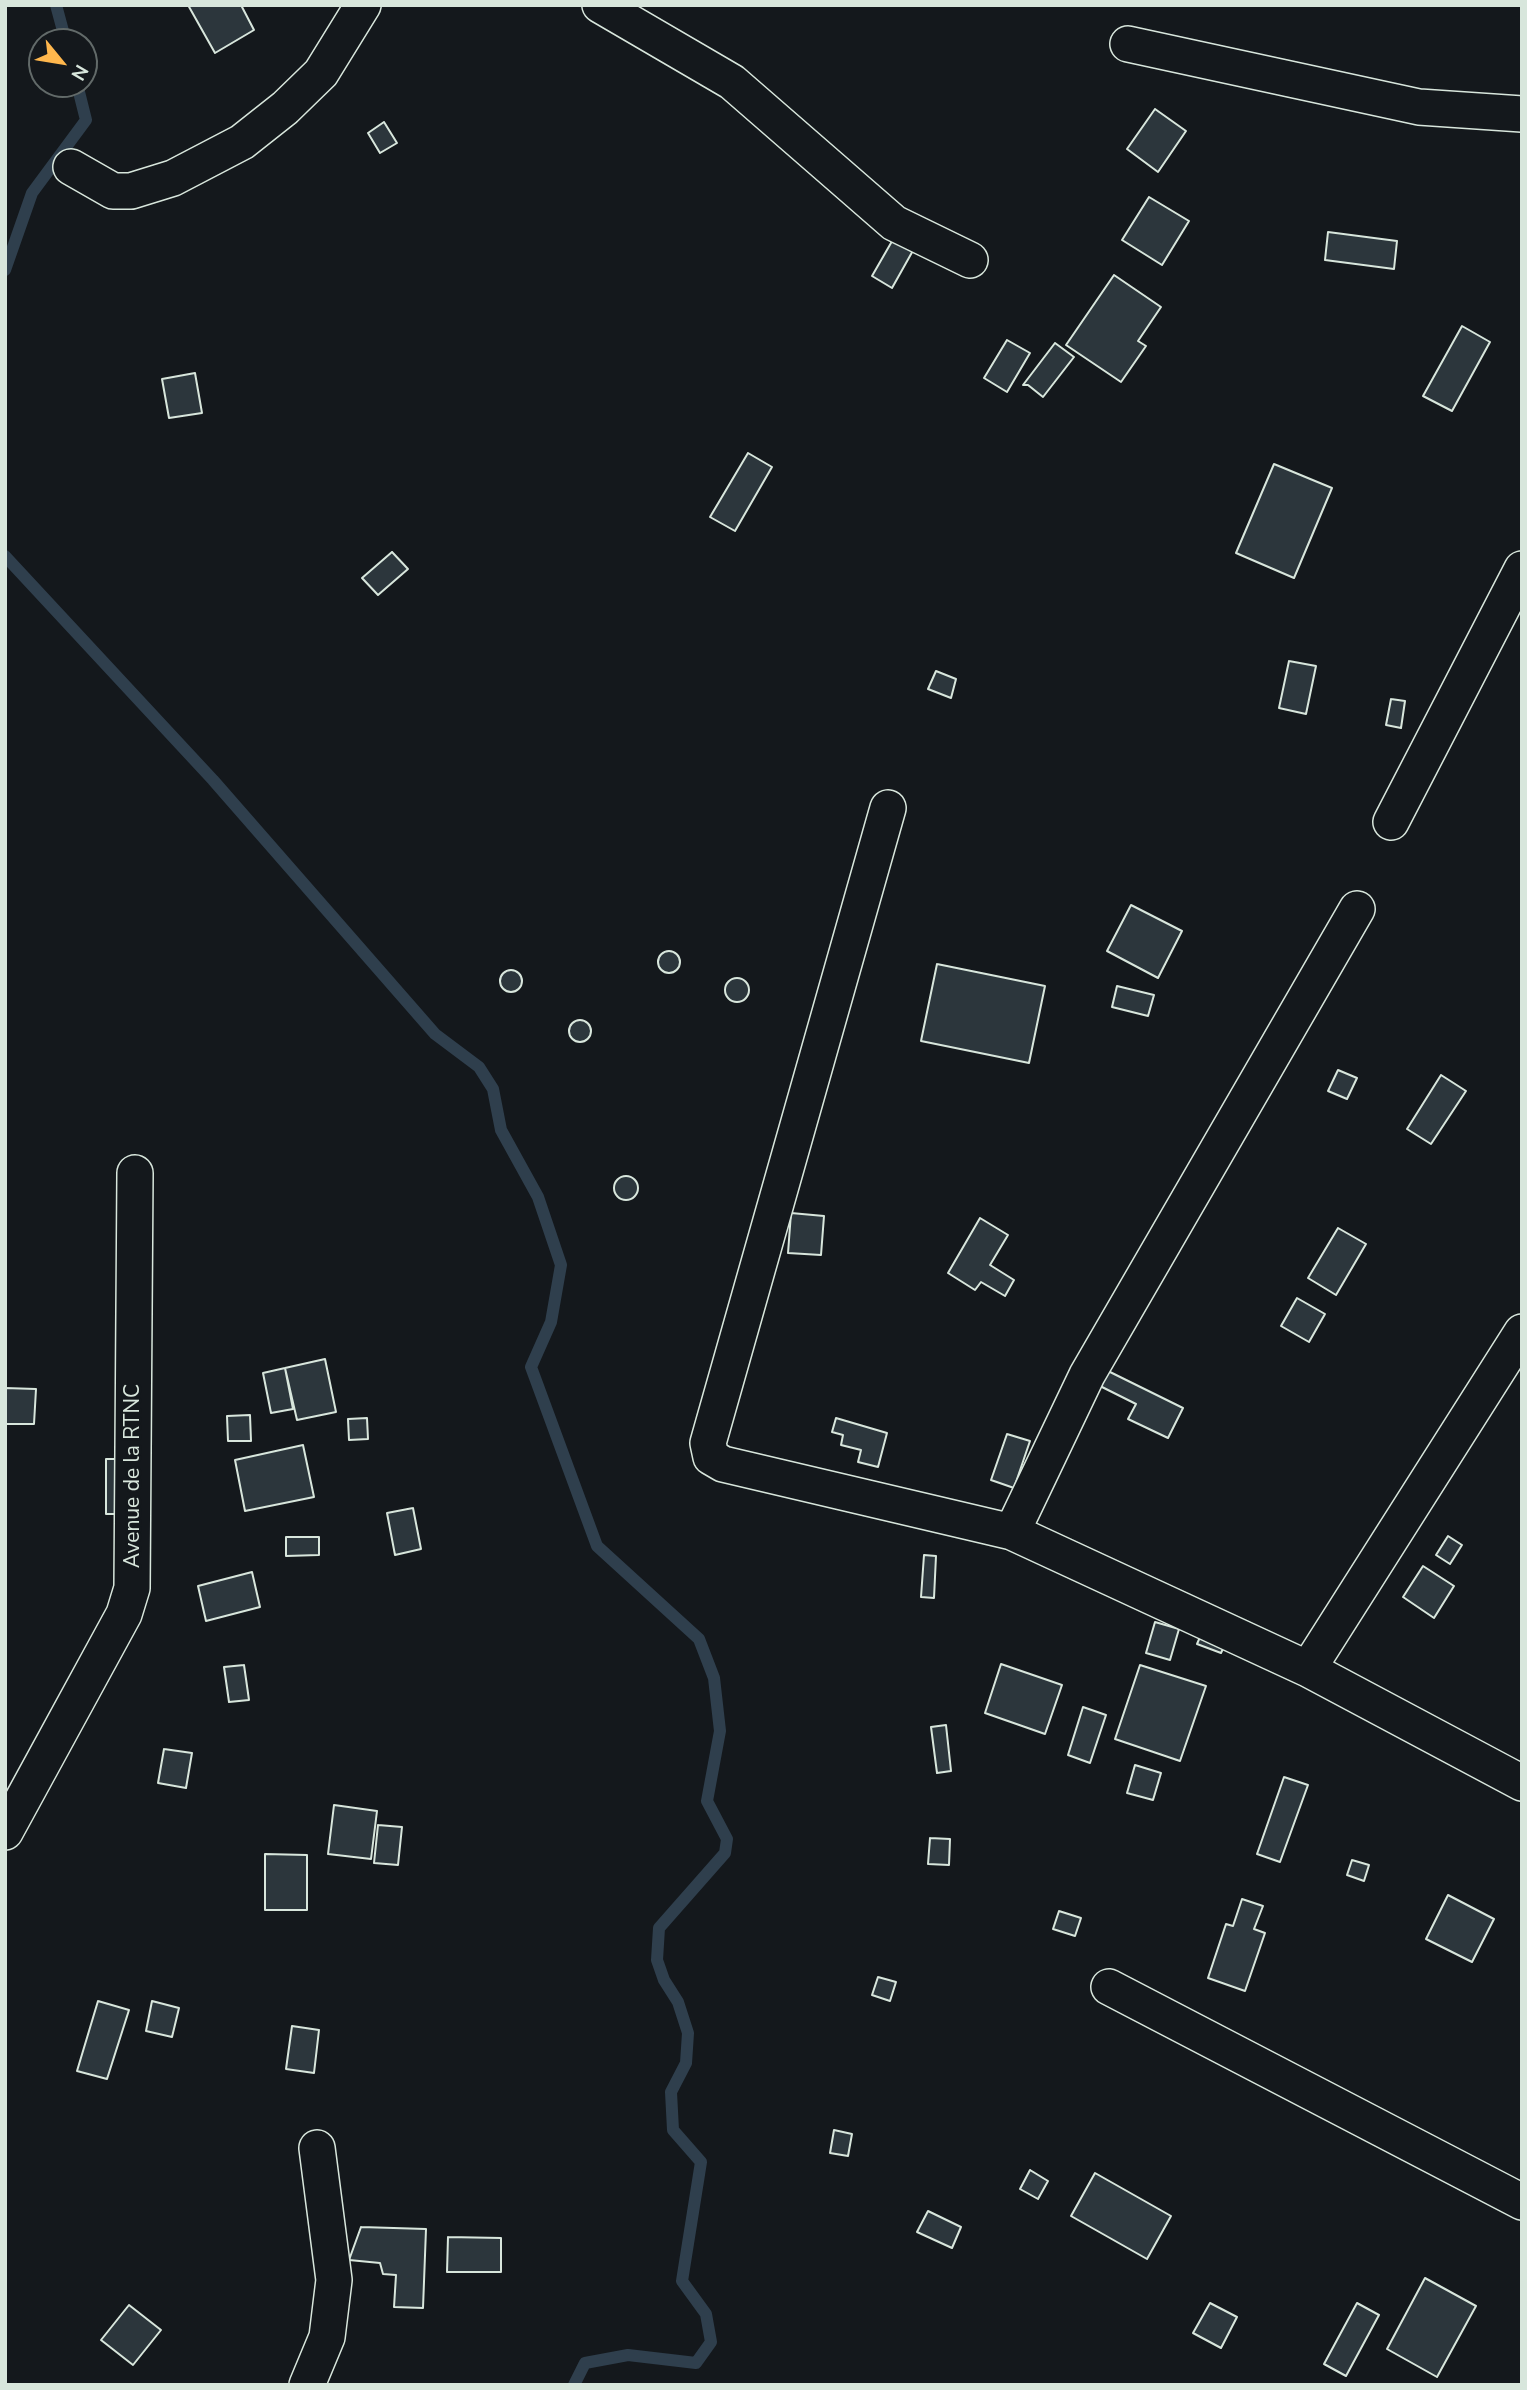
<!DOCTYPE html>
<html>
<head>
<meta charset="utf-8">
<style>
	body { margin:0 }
	#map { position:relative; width:1527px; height:2390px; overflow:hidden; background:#14181c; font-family:"Nunito Sans",sans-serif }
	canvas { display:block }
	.frame { position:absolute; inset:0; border:7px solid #d8e6dc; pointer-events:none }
	.north { position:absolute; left:28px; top:28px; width:70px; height:70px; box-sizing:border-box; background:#14181c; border:2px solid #626a69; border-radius:50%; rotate:120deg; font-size:19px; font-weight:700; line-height:28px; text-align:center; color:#d8e6dc }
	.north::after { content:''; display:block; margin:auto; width:24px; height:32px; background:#ffb74d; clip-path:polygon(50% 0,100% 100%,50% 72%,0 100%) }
</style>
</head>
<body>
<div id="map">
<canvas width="1527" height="2390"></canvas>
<div class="frame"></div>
<div class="north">N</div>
</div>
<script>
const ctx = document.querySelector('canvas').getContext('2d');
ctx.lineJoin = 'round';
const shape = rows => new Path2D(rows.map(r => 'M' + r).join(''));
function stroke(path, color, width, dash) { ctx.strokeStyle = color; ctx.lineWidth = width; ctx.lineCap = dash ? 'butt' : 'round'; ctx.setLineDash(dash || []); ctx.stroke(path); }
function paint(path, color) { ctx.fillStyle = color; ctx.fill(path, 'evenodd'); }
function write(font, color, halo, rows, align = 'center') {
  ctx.font = font + ' "Nunito Sans",sans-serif'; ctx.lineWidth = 5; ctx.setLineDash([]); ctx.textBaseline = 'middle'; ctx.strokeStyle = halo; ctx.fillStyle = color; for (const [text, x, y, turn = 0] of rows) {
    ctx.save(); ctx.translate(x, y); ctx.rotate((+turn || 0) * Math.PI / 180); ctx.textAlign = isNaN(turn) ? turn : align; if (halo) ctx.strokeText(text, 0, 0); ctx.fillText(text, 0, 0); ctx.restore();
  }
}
const stream = shape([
	[56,5,66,42],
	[5,270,32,193,86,120,77,84],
	[5,556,213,780,435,1034,479,1067,493,1089,501,1130,538,1197,561,1265,551,1322,531,1367,597,1546,699,1639,714,1678,720,1731,707,1801,727,1839,725,1853,659,1928,657,1960,664,1980,678,2002,688,2033,686,2063,671,2092,673,2130,701,2162,682,2281,706,2314,711,2342,696,2363,628,2355,585,2363,574,2385]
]);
const building = shape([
	[188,5,241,5,254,30,215,53,188,5],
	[1155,109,1186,131,1158,172,1127,149,1155,109],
	[384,122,397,143,380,153,368,133,384,122],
	[1149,197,1189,221,1162,265,1122,240,1149,197],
	[1328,232,1397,241,1394,269,1325,260,1328,232],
	[895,236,915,247,892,288,872,276,895,236],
	[1114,275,1161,307,1138,341,1146,346,1121,382,1066,345,1114,275],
	[1462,326,1490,342,1452,411,1423,396,1462,326],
	[1007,340,1030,353,1007,392,984,378,1007,340],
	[1055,343,1074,357,1043,397,1028,385,1023,385,1055,343],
	[195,373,202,413,169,418,162,379,195,373],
	[748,453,772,467,735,531,710,517,748,453],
	[1274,464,1332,488,1294,578,1236,553,1274,464],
	[392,552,408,569,378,595,362,578,392,552],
	[1289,661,1316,666,1306,714,1279,708,1289,661],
	[936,671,956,679,951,698,928,689,936,671],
	[1391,699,1405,701,1401,728,1386,725,1391,699],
	[1131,905,1182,931,1158,978,1107,951,1131,905],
	'658 962a11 11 0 1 1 22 0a11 11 0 1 1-22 0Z',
	[937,964,1045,986,1029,1063,921,1041,937,964],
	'500 981a11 11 0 1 1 22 0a11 11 0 1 1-22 0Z',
	'725 990a12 12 0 1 1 24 0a12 12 0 1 1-24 0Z',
	[1117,986,1154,995,1148,1016,1112,1007,1117,986],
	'569 1031a11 11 0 1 1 22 0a11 11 0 1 1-22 0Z',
	[1338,1070,1357,1078,1347,1099,1328,1091,1338,1070],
	[1441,1075,1466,1091,1431,1144,1407,1129,1441,1075],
	'614 1188a12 12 0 1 1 24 0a12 12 0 1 1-24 0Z',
	[791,1213,824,1216,821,1255,788,1253,791,1213],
	[980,1218,1008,1235,990,1265,1014,1280,1005,1296,981,1282,975,1290,948,1273,980,1218],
	[1338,1228,1366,1244,1336,1295,1308,1278,1338,1228],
	[1297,1298,1325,1314,1309,1342,1281,1326,1297,1298],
	[325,1359,336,1412,297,1420,285,1368,325,1359],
	[285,1368,293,1409,271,1413,263,1373,285,1368],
	[1108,1371,1183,1408,1168,1438,1128,1419,1136,1404,1100,1386,1108,1371],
	[5,1388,36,1389,34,1424,5,1424,5,1388],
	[250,1415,251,1441,228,1441,227,1416,250,1415],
	[367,1418,368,1439,349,1440,348,1419,367,1418],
	[836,1418,887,1433,878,1467,858,1462,861,1450,841,1445,843,1435,832,1432,836,1418],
	[1007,1434,1030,1441,1014,1488,991,1480,1007,1434],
	[303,1445,314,1497,245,1511,235,1460,303,1445],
	[106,1459,128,1459,129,1514,106,1514,106,1459],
	[413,1508,421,1549,395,1555,387,1513,413,1508],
	[1448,1536,1462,1545,1450,1564,1436,1555,1448,1536],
	[286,1537,319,1537,319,1555,286,1556,286,1537],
	[924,1555,936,1556,934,1598,921,1597,924,1555],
	[1423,1566,1454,1586,1434,1618,1403,1597,1423,1566],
	[252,1572,260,1607,206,1621,198,1586,252,1572],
	[1155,1622,1179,1629,1170,1660,1146,1653,1155,1622],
	[1203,1630,1227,1640,1221,1653,1197,1644,1203,1630],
	[1001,1664,1062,1685,1045,1734,985,1713,1001,1664],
	[244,1665,249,1700,229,1702,224,1667,244,1665],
	[1140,1665,1206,1686,1180,1761,1115,1739,1140,1665],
	[1083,1707,1106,1715,1090,1763,1068,1755,1083,1707],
	[946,1725,951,1771,937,1773,931,1727,946,1725],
	[164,1749,192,1753,186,1788,158,1783,164,1749],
	[1135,1765,1161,1773,1153,1800,1127,1793,1135,1765],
	[1284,1777,1308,1785,1280,1862,1257,1854,1284,1777],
	[334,1805,377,1811,371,1859,328,1854,334,1805],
	[378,1825,402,1827,398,1865,374,1863,378,1825],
	[930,1838,950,1839,949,1865,928,1864,930,1838],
	[265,1854,307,1855,307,1910,265,1910,265,1854],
	[1352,1860,1369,1865,1364,1881,1347,1875,1352,1860],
	[1448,1895,1494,1919,1472,1962,1426,1939,1448,1895],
	[1242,1899,1263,1906,1254,1929,1265,1933,1245,1991,1208,1978,1226,1924,1233,1926,1242,1899],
	[1059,1911,1081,1918,1075,1936,1053,1929,1059,1911],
	[878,1977,896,1982,890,2001,872,1995,878,1977],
	[98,2001,129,2010,107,2079,77,2071,98,2001],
	[152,2001,179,2008,172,2037,146,2031,152,2001],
	[292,2026,319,2030,314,2073,286,2069,292,2026],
	[834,2130,852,2134,848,2156,830,2153,834,2130],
	[1030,2170,1048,2181,1038,2199,1020,2189,1030,2170],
	[1095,2173,1171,2216,1147,2259,1071,2216,1095,2173],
	[928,2211,961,2227,952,2248,917,2232,928,2211],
	[361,2227,426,2229,423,2308,394,2307,396,2275,383,2274,380,2263,349,2260,361,2227],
	[448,2237,501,2238,501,2272,447,2272,448,2237],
	[1425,2278,1476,2306,1437,2377,1387,2349,1425,2278],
	[1210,2303,1237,2317,1221,2348,1193,2333,1210,2303],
	[1357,2303,1379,2315,1346,2376,1324,2364,1357,2303],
	[129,2305,161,2330,133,2365,101,2340,129,2305]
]);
const minor = shape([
	[600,5,732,82,894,223,970,260],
	[1128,44,1419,107,1522,114],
	[71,167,113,191,131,191,173,178,242,142,285,108,321,73,363,5],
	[888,808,708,1443,711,1457,723,1464,1012,1532,1308,1669,1522,1783],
	[1391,822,1522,569],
	[1012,1532,1087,1375,1357,909],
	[1308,1669,1522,1332],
	[5,1832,124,1614,132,1588,135,1173],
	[1109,1987,1522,2202],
	[307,2385,327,2337,334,2280,317,2148]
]);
const streetNames = [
	["Avenue de la RTNC",134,1476,-90]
];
stroke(stream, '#2f3f4d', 12);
paint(building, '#2c363c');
stroke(building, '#d8e6dc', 2);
stroke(minor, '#d8e6dc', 38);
stroke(minor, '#14181c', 35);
write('21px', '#d8e6dc', '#14181c', streetNames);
</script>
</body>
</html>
